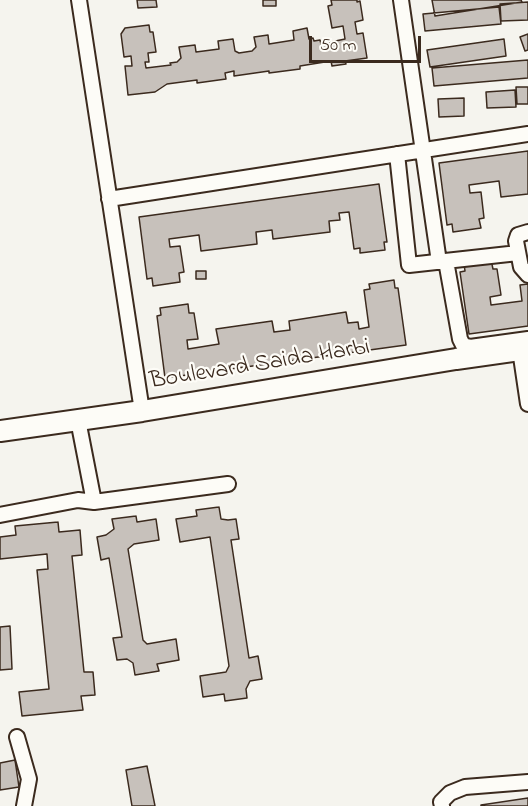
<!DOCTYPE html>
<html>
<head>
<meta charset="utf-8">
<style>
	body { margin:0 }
	#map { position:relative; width:528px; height:806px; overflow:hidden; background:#f5f4ee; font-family:"Indie Flower",sans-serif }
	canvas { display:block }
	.scale { position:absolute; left:309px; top:36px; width:112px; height:27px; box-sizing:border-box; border:3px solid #3b2a1e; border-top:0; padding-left:8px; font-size:18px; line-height:21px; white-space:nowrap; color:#3b2a1e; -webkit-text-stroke:4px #fdfcf7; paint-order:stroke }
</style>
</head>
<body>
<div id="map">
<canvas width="528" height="806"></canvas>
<div class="scale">50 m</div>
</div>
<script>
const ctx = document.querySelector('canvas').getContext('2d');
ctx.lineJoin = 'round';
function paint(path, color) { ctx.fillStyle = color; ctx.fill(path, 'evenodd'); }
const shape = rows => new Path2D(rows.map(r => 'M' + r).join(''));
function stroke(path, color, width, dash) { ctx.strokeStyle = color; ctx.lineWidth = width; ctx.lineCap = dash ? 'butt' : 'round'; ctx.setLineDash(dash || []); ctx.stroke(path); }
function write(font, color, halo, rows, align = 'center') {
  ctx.font = font + ' "Indie Flower",sans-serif'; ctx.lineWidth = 4.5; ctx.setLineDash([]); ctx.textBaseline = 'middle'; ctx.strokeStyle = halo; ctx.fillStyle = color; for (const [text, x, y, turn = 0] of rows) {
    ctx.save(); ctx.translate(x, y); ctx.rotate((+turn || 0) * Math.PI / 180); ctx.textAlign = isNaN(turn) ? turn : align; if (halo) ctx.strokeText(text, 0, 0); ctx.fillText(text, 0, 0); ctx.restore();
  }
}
const building = shape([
	[137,0,156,0,157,7,138,8,137,0],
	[263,0,276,0,276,6,263,6,263,0],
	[331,0,357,0,357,2,360,1,363,20,355,22,357,34,363,33,367,58,345,61,346,64,332,66,331,61,300,66,300,69,269,73,269,71,234,76,234,71,225,73,226,79,197,83,197,80,167,84,155,92,128,95,125,66,132,66,131,56,124,57,121,34,125,28,149,25,150,32,153,32,156,52,148,53,149,62,145,62,146,68,171,65,170,63,177,62,181,58,179,47,195,45,196,52,219,49,218,41,233,39,235,51,239,53,252,51,256,47,254,37,268,35,269,44,294,40,293,31,307,28,309,39,313,38,314,41,320,40,321,44,345,39,343,26,332,28,328,6,332,5,331,0],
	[432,0,521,0,522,2,435,16,432,0],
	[528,2,528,20,501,21,500,4,528,2],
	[499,7,501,24,425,31,423,14,499,7],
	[528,34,528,50,525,51,520,37,528,34],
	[504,39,506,56,430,67,427,50,504,39],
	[528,60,528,78,434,86,432,68,528,60],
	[516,87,528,87,528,104,517,104,516,87],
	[515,90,516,107,487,108,486,92,515,90],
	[464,98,464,116,439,117,438,99,464,98],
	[528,151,528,194,501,197,499,181,469,185,470,193,481,192,484,218,479,219,481,228,453,232,452,224,447,225,439,163,528,151],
	[379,184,387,242,384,242,385,250,360,253,360,248,354,249,349,212,339,213,340,220,329,221,330,232,273,239,272,230,256,232,257,244,201,251,199,235,169,239,170,247,180,246,184,272,179,273,180,282,153,286,152,278,147,279,139,217,379,184],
	[491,260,493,269,497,269,501,295,490,297,491,305,522,301,520,285,528,284,528,326,469,334,460,272,465,271,464,264,491,260],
	[196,271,206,271,206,279,196,279,196,271],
	[394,280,395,288,398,288,406,345,165,378,157,316,161,315,160,308,188,304,189,313,194,313,198,339,187,340,188,349,219,344,216,329,272,321,274,332,290,330,289,321,346,312,348,323,358,322,359,329,369,327,364,290,370,289,369,284,394,280],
	[219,507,221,519,228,520,236,519,239,539,231,540,249,658,258,656,262,679,250,681,246,689,247,698,225,701,224,694,203,697,200,676,226,672,229,666,210,537,180,542,176,519,197,516,196,510,219,507],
	[136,516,137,522,156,519,159,540,134,544,128,549,143,640,147,644,176,639,179,660,157,664,159,671,135,675,133,663,127,659,117,660,113,638,122,637,109,558,101,560,97,537,106,535,114,529,112,519,136,516],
	[58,522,59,532,80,530,82,555,72,556,84,672,93,672,95,695,81,696,83,710,22,716,19,692,49,689,37,570,48,569,47,554,0,559,0,537,16,535,15,526,58,522],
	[10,626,12,669,0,670,0,627,10,626],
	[15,760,19,787,0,790,0,763,15,760],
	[147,766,155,806,132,806,126,770,147,766],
	[528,798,528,806,481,806,481,805,528,798]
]);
const street = shape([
	[79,0,142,411],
	[401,0,439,262],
	[397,154,409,265,518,253],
	[109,199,528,134],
	[528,232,518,235,516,241,521,267,528,275],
	[446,261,460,339,463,345,470,347,528,339],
	[520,350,528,404],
	[94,502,228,484],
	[0,515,78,500,94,502,78,420],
	[17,737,29,779,24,806],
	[442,806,441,802,450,793,465,787,528,782]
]);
const secondary = shape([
	[0,431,142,411,456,359,528,349]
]);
const streetNames = [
	["Boulevard Saida Harbi",260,366,-9]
];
paint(building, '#c7c1bb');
stroke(building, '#3b2a1e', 1.5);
stroke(street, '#3b2a1e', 18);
stroke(secondary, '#3b2a1e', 24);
stroke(street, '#fdfcf7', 14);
stroke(secondary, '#fdfcf7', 20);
write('24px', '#3b2a1e', '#fdfcf7', streetNames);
</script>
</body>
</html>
